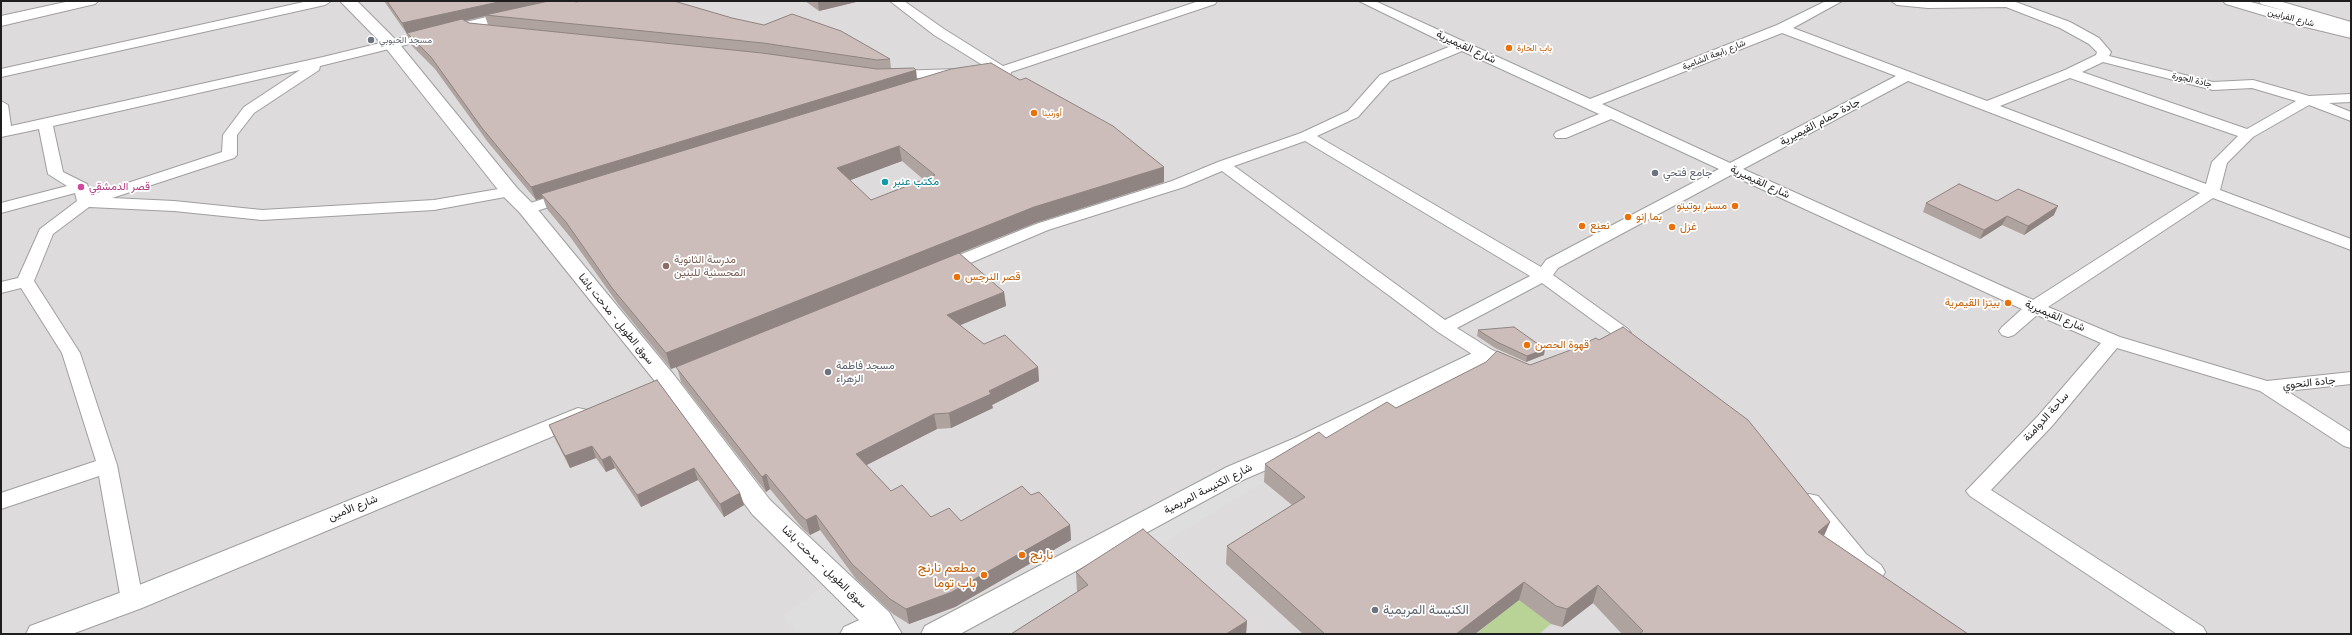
<!DOCTYPE html>
<html>
<head>
<meta charset="utf-8">
<style>
	body { margin:0 }
	#map { position:relative; width:2352px; height:635px; overflow:hidden; background:#f0e9e4; font-family:"PT Sans",sans-serif }
	canvas { display:block }
	.frame { position:absolute; inset:0; border:2px solid #1e1e1e; pointer-events:none }
</style>
</head>
<body>
<div id="map">
<canvas width="2352" height="635"></canvas>
<div class="frame"></div>
</div>
<script>
const ctx = document.querySelector('canvas').getContext('2d');
ctx.lineJoin = 'round';
function paint(path, color) { ctx.fillStyle = color; ctx.fill(path, 'evenodd'); }
const shape = rows => new Path2D(rows.map(r => 'M' + r).join(''));
function stroke(path, color, width, dash) { ctx.strokeStyle = color; ctx.lineWidth = width; ctx.lineCap = dash ? 'butt' : 'round'; ctx.setLineDash(dash || []); ctx.stroke(path); }
function write(font, color, halo, rows, align = 'center') {
  ctx.font = font + ' "PT Sans",Vazirmatn,sans-serif'; ctx.lineWidth = 3.5; ctx.setLineDash([]); ctx.textBaseline = 'middle'; ctx.strokeStyle = halo; ctx.fillStyle = color; for (const [text, x, y, turn = 0] of rows) {
    ctx.save(); ctx.translate(x, y); ctx.rotate((+turn || 0) * Math.PI / 180); ctx.textAlign = isNaN(turn) ? turn : align; if (halo) ctx.strokeText(text, 0, 0); ctx.fillText(text, 0, 0); ctx.restore();
  }
}
const residential = shape([
	[1,1,2351,1,2351,634,1,634]
]);
const forest = shape([
	[1479,569,1533,610,1551,624,1539,634,1476,634,1490,623]
]);
const parking = shape([
	[1236,473,1264,482,1157,547,1048,634,935,634],
	[835,577,888,634,798,634,782,617]
]);
const pedestrian = shape([
	[308,1,331,1,325,5,1,77,1,69,308,1],
	[890,1,904,1,944,29,1003,66,1199,1,1217,1,1215,4,1011,72,1010,76,979,78,974,77,972,74,974,71,989,69,934,35,890,1],
	[1359,1,1375,1,1590,99,1777,25,1826,1,1842,1,1793,28,1987,101,2065,70,2096,55,2097,52,2089,44,2060,28,2006,7,1928,8,1897,5,1891,1,2013,1,2070,22,2099,38,2111,52,2109,56,2213,82,2253,80,2309,96,2351,94,2351,102,2329,103,2351,112,2351,121,2309,105,2253,137,2227,163,2220,190,2351,239,2351,250,2213,198,2048,307,2120,337,2267,381,2351,372,2351,384,2287,391,2351,432,2351,448,2344,446,2260,391,2117,348,2052,426,1991,490,2203,627,2207,634,2177,634,1970,496,1966,491,2038,416,2101,343,2037,315,2014,335,2008,337,2002,335,1999,331,2002,327,2022,309,1731,175,1558,268,1553,275,1628,329,1631,333,1628,337,1622,339,1616,337,1542,283,1457,328,1492,350,1494,354,1492,358,1485,360,1478,358,1438,332,1222,171,1184,187,1048,230,949,272,937,272,934,268,937,264,1036,224,1172,181,1218,162,1301,133,1348,111,1380,75,1451,46,1359,1],
	[1782,33,1896,76,1730,163,1602,104,1782,33],
	[1462,51,1599,114,1556,132,1554,135,1556,138,1566,138,1611,119,1719,169,1546,260,1541,267,1317,136,1358,117,1390,81,1462,51],
	[2103,62,2213,90,2252,88,2296,101,2247,129,2082,72,2103,62],
	[2070,78,2238,136,2212,162,2206,184,2000,106,2070,78],
	[1908,81,2200,193,2033,300,1743,169,1908,81],
	[1305,141,1530,276,1445,320,1234,166,1305,141],
	[2259,1,2279,1,2351,22,2351,30,2261,4,2259,1],
	[511,11,517,15,515,18,320,66,319,70,254,113,237,135,237,155,234,158,112,198,174,201,262,210,434,200,510,187,516,189,518,192,516,195,434,210,262,220,174,211,89,207,53,234,34,281,80,353,117,465,143,600,140,606,132,609,124,606,121,600,99,476,1,509,1,493,96,461,62,353,21,288,1,293,1,282,18,278,40,229,77,201,75,193,1,213,1,203,67,186,48,174,39,129,1,137,1,101,8,105,11,126,323,57,511,11],
	[300,70,244,107,223,135,222,152,91,195,87,184,63,172,53,126,300,70],
	[960,69,967,73,965,76,892,79,885,75,892,71,960,69],
	[568,191,574,193,576,196,574,199,527,214,521,212,519,209,521,206,568,191],
	[879,611,887,613,891,620,887,627,873,634,840,634,844,627,879,611]
]);
const minor = shape([
	[70,1,98,1,95,4,1,26,1,16,70,1],
	[2223,1,2247,1,2351,28,2351,38,2293,24,2226,4,2223,1],
	[1485,347,1527,365,1531,370,1527,375,1519,377,1485,363,1313,450,1245,479,960,634,921,634,925,626,1227,467,1295,438,1485,347],
	[578,408,587,410,590,416,587,422,142,608,72,634,26,634,30,626,122,592,578,408],
	[1809,494,1818,496,1866,554,1881,565,1885,572,1881,579,1871,583,1861,579,1846,568,1796,503,1800,496,1809,494]
]);
const tertiary = shape([
	[340,1,357,1,397,41,517,188,534,205,674,375,770,500,889,612,902,634,873,634,752,514,658,385,520,213,503,196,385,47,340,1]
]);
const wall = shape([
	[384,1,574,1,576,2,579,1,575,1,679,1,676,2,732,18,890,59,891,69,916,70,917,79,1164,182,1035,223,959,253,1004,292,1006,306,959,325,984,344,1038,367,1039,381,992,405,993,408,951,428,937,429,866,465,891,491,931,517,961,521,1031,495,1070,525,1071,540,955,607,909,624,893,614,856,579,820,530,810,535,803,529,770,489,766,492,681,382,677,367,671,369,618,304,571,238,547,209,543,198,536,200,487,141,435,69,411,45,407,34],
	[485,16,488,25,469,23,465,21],
	[902,161,924,180,871,200,850,180],
	[805,1,856,1,856,2,819,11],
	[1997,201,2054,215,2024,235,2002,225,1980,239,1923,212,1926,203],
	[1478,330,1544,355,1526,362,1495,348,1477,336],
	[657,380,740,493,744,505,724,517,698,480,641,507,615,468,606,472,596,458,570,468,554,437,549,425],
	[1396,408,1830,522,1824,536,1968,634,1622,634,1593,603,1562,627,1551,624,1519,600,1475,634,1303,634,1226,564,1227,546,1292,505,1264,482,1265,464],
	[1076,572,1247,621,1246,634,1011,634,1077,592]
]);
const shadedWall = shape([
	[503,1,552,1,485,15,485,16,407,34,402,23],
	[820,1,856,1,856,2,819,11,818,2],
	[916,70,917,82,541,194,543,198,536,200,531,187],
	[899,146,902,161,840,184,837,168],
	[1164,167,1164,182,1035,223,671,369,666,353,1034,207],
	[2058,206,2054,215,2024,235,2028,226],
	[2007,216,2002,225,1980,239,1984,230],
	[1004,292,1006,306,949,330,947,315],
	[1545,349,1544,355,1526,362,1527,356],
	[1038,367,1039,381,992,405,993,408,951,428,949,413,989,391],
	[934,414,937,429,859,469,856,454],
	[592,446,596,458,570,468,565,456],
	[610,456,615,468,606,472,602,460],
	[694,468,698,480,641,507,637,495],
	[766,474,770,489,766,492,762,477],
	[740,493,744,505,724,517,720,504],
	[816,515,820,530,810,535,806,520],
	[1830,522,1822,540,1818,532],
	[1070,525,1071,540,955,607,909,624,906,609],
	[1524,582,1519,600,1475,634,1456,634],
	[1598,585,1593,603,1562,627,1567,609],
	[1247,621,1246,634,1226,634]
]);
const building = shape([
	[387,1,503,1,402,23,387,1],
	[549,1,574,1,576,2,581,1,674,1,732,18,764,25,792,14,841,31,890,59,877,60,763,43,485,15,549,1],
	[462,19,469,23,762,53,877,69,914,68,916,70,531,187,482,128,431,57,407,33,462,19],
	[991,63,1020,80,1026,78,1113,126,1164,167,1034,207,666,353,612,288,566,222,541,194,951,69,991,63],
	[899,146,935,175,871,200,837,168,899,146],
	[1959,184,1997,201,2018,189,2058,206,2028,226,2007,216,1984,230,1926,203,1959,184],
	[959,253,1004,292,947,315,984,344,1005,335,1038,367,989,391,991,394,949,413,934,414,856,454,891,491,902,485,931,517,949,508,961,521,1022,486,1031,495,1039,492,1070,525,952,592,906,609,890,599,852,564,816,515,806,520,799,514,766,474,762,477,676,367,959,253],
	[1514,327,1545,349,1527,356,1497,342,1478,330,1514,327],
	[1623,327,1748,420,1830,522,1818,532,1968,634,1639,634,1643,631,1598,585,1567,609,1556,606,1524,582,1456,634,1325,634,1227,546,1305,497,1265,464,1319,432,1326,438,1387,402,1396,408,1486,362,1497,351,1530,365,1568,351,1596,338,1599,340,1623,327],
	[657,380,740,493,720,504,694,468,637,495,610,456,602,460,592,446,565,456,549,425,657,380],
	[1143,529,1247,621,1226,634,1011,634,1088,585,1076,572,1143,529]
]);
const markers = [
	[371,40,4,"#6b7280"],
	[1509,48,4,"#e8710a"],
	[1034,113,4,"#e8710a"],
	[1655,173,4,"#6b7280"],
	[885,182,4,"#0f9aa8"],
	[81,187,4,"#d1479c"],
	[1735,206,4,"#e8710a"],
	[1628,217,4,"#e8710a"],
	[1582,226,4,"#e8710a"],
	[1672,227,4,"#e8710a"],
	[666,266,4,"#8d6e63"],
	[957,277,4,"#e8710a"],
	[2008,303,4,"#e8710a"],
	[1527,345,4,"#e8710a"],
	[828,372,4,"#6b7280"],
	[1022,555,4,"#e8710a"],
	[984,575,4,"#e8710a"],
	[1375,610,4,"#6b7280"]
];
const farStreetnames = [
	["شارع الفرايين",2291,18,15],
	["شارع رابعة الشامية",1714,55,-22],
	["جادة الجورة",2192,80,13]
];
const farWorshipnames = [
	["مسجد الحبوبي",379,40]
];
const farFoodnames = [
	["باب الحارة",1517,48],
	["أورنينا",1042,113]
];
const streetNames = [
	["شارع القيميرية",1466,47,25],
	["جادة حمام القيميرية",1820,122,-28],
	["شارع القيميرية",1760,182,25],
	["شارع القيميرية",2055,316,23],
	["سوق الطويل - مدحت باشا",616,319,51],
	["جادة النحوي",2309,383,-6],
	["ساحة الدوامنة",2046,417,-48],
	["شارع الكنيسة المريمية",1208,489,-27],
	["شارع الأمين",353,508,-22],
	["سوق الطويل - مدحت باشا",824,567,44]
];
const worshipNames = [
	["جامع فتحي",1663,173],
	["مسجد فاطمة",836,366],
	["الزهراء",836,379]
];
const cultureNames = [
	["مكتب عنبر",893,182]
];
const hotelNames = [
	["قصر الدمشقي",89,187]
];
const foodNames = [
	["مستر بوتيتو",1727,206,"right"],
	["بما إنو",1636,217],
	["نعنع",1590,226],
	["غزل",1680,227],
	["قصر النرجس",965,277],
	["بيتزا القيمرية",2000,303,"right"],
	["قهوة الحصن",1535,345]
];
const educationNames = [
	["مدرسة الثانوية",674,260],
	["المحسنية للبنين",674,273]
];
const nearFoodnames = [
	["نارنج",1030,555],
	["مطعم نارنج",976,568,"right"],
	["باب توما",976,583,"right"]
];
const nearWorshipnames = [
	["الكنيسة المريمية",1383,610]
];
paint(residential, '#dddbdc');
paint(forest, '#b9d296');
paint(parking, '#dedede');
stroke(pedestrian, '#9f9f9f', 2);
stroke(minor, '#9f9f9f', 2);
stroke(tertiary, '#9f9f9f', 2);
paint(pedestrian, '#fff');
paint(minor, '#fff');
paint(tertiary, '#fff');
paint(wall, '#afa3a0');
paint(shadedWall, '#8f8482');
paint(building, '#ccbdba');
stroke(building, '#8f8482', 1);
for (const [x, y, r, color] of markers) { const dot = new Path2D(); dot.arc(x, y, r, 0, 2 * Math.PI); ctx.fillStyle = color; ctx.fill(dot); stroke(dot, '#fff', 1.5); }
write('9px', '#1e1e1e', '#fff', farStreetnames);
write('9px', '#5b616d', '#fff', farWorshipnames, 'left');
write('9px', '#c56008', '#fff', farFoodnames, 'left');
write('11px', '#1e1e1e', '#fff', streetNames);
write('11px', '#5b616d', '#fff', worshipNames, 'left');
write('11px', '#0d838f', '#fff', cultureNames, 'left');
write('11px', '#b23c85', '#fff', hotelNames, 'left');
write('11px', '#c56008', '#fff', foodNames, 'left');
write('11px', '#785e54', '#fff', educationNames, 'left');
write('13px', '#c56008', '#fff', nearFoodnames, 'left');
write('13px', '#5b616d', '#fff', nearWorshipnames, 'left');
</script>
</body>
</html>
